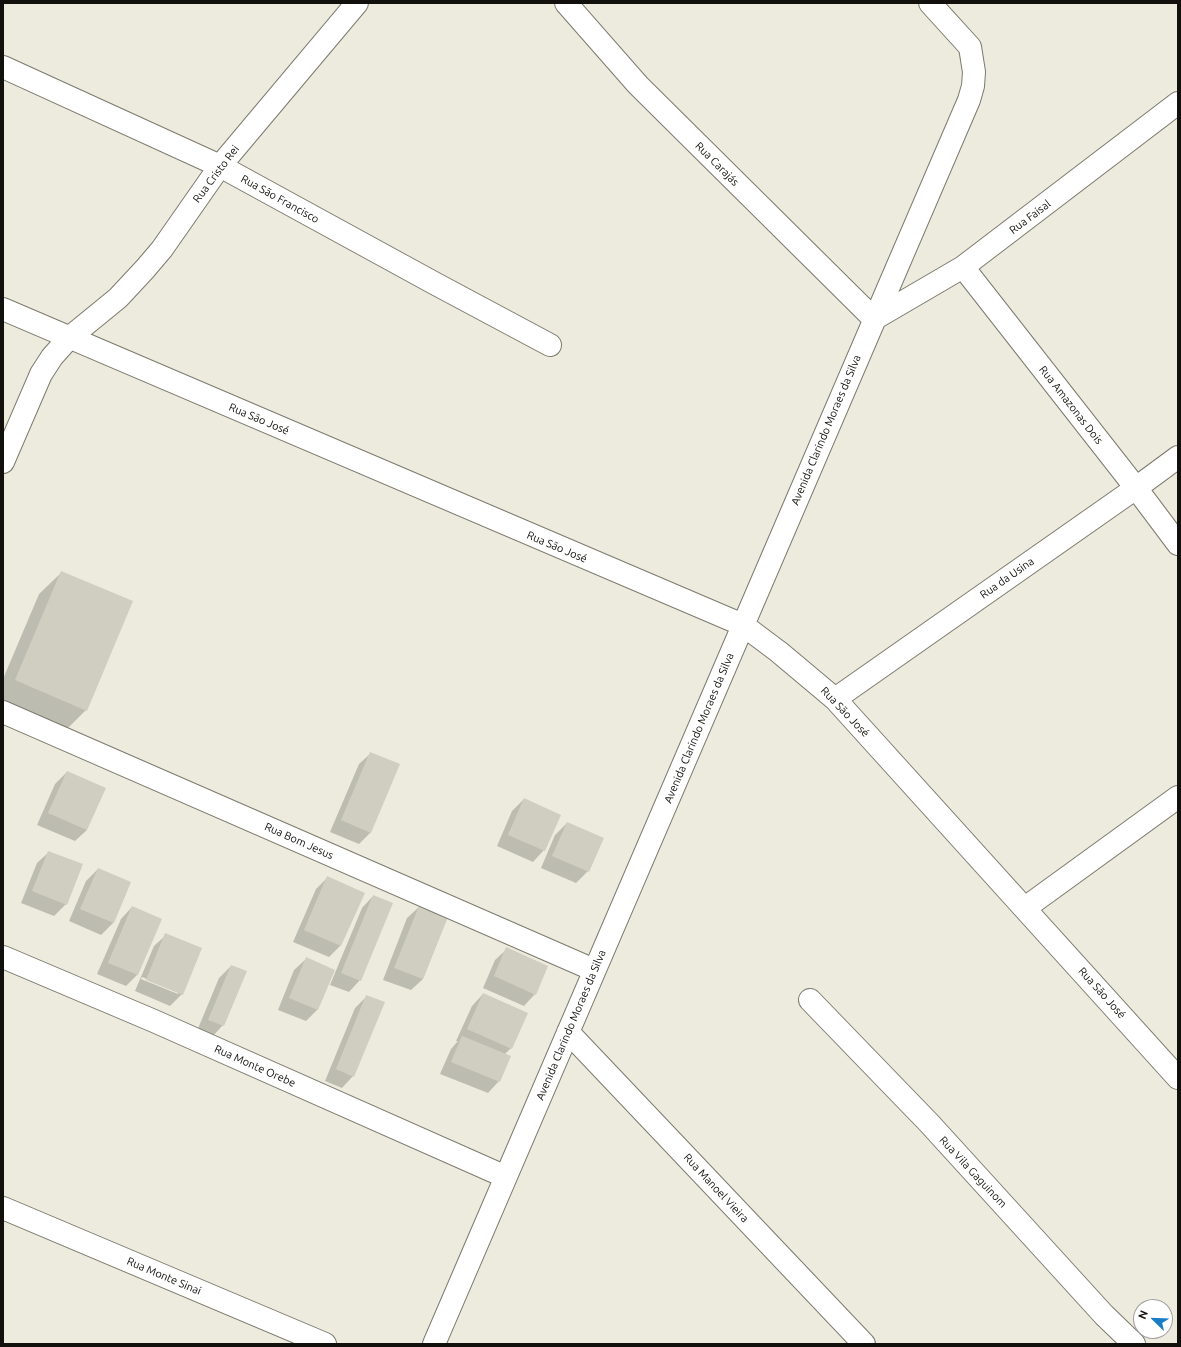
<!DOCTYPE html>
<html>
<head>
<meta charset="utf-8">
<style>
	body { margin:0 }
	#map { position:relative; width:1181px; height:1347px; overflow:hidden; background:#edebdd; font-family:Ubuntu,sans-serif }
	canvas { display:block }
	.frame { position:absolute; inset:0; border:4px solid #11100c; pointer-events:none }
	.north { position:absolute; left:1133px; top:1299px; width:40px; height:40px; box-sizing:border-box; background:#fff; border:1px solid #a09f9e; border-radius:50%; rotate:293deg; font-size:11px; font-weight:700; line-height:16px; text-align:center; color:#11100c }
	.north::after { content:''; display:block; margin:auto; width:14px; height:18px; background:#187cc7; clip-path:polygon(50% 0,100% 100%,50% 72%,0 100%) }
</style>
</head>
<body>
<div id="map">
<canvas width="1181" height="1347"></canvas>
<div class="frame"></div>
<div class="north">N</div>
</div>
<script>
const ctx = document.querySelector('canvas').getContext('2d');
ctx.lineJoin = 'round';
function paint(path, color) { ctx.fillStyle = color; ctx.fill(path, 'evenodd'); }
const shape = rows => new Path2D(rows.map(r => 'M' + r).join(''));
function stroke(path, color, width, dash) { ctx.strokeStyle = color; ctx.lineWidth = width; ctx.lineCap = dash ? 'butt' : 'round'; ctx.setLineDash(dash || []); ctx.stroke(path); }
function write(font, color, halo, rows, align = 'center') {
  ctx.font = font + ' Ubuntu,sans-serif'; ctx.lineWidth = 3; ctx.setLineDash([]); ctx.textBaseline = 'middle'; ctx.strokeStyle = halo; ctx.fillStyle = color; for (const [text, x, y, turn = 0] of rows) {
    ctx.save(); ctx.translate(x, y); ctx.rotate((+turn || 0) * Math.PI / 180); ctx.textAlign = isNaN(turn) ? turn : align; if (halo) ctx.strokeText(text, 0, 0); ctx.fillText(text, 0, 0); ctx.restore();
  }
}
const shadow = shape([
	[62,572,86,710,63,733,3,707,3,679,39,594],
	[371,753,371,832,359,844,330,832,359,764],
	[67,772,87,830,75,841,37,825,55,784],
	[524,799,544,850,533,862,497,846,512,811],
	[567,823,588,871,576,883,541,868,555,835],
	[49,852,66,904,54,916,21,903,37,863],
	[98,869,130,883,113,923,101,935,69,921,86,881],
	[327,878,363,893,340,946,329,957,293,942,316,889],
	[373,896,360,980,349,992,330,985,362,908],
	[132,907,161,919,137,975,126,986,97,974,121,919],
	[419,907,447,918,423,979,411,990,383,980,407,918],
	[166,935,182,994,170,1006,135,991,154,946],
	[142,977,178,992,178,994,141,979],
	[507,949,535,994,524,1006,483,988,495,960],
	[306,959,334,970,317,1010,306,1021,278,1010,294,970],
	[231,966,223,1025,212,1037,197,1031,219,978],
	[483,994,511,1048,505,1054,499,1081,488,1093,440,1074,451,1049,458,1041,456,1041,472,1006],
	[367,996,353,1076,342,1088,325,1081,355,1008]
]);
const building = shape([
	[61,571,133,601,87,711,15,680],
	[370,752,400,764,371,833,341,820],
	[67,771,106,788,87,830,48,813],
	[524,798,561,815,545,851,508,835],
	[567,822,604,838,589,872,552,856],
	[48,851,83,864,67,905,32,891],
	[98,868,131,882,114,923,80,909],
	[327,876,365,893,341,946,304,930],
	[373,895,393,903,361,981,341,973],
	[132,906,162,919,138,975,108,963],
	[419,906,448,917,423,979,394,968],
	[165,933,202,948,183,995,146,980],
	[506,947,548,966,536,995,494,976],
	[306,957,335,970,318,1010,289,998],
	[231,965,247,971,224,1026,208,1020],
	[483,993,528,1013,512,1049,467,1029],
	[366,995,385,1002,354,1077,336,1069],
	[462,1036,511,1056,500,1082,451,1062]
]);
const minor = shape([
	[566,3,638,85,874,319,963,267,1178,103],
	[3,67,220,166,434,283,550,345],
	[963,267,1136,488,1178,544],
	[3,309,743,625,779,652,835,699,1178,1078],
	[3,462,41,374,52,357,69,338,118,298,145,269,162,249,220,166,357,3],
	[835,699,1136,488,1178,457],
	[3,712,594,970],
	[1025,908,1178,797],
	[3,957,154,1021,506,1177],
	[810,1000,929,1123,1104,1315,1134,1344],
	[568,1032,864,1344],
	[3,1208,325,1344],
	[434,1344,969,100,973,86,974,72,970,47,930,3]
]);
const streetNames = [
	["Rua Carajás",717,164,45],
	["Rua Cristo Rei",216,174,-53],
	["Rua São Francisco",280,199,29],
	["Rua Faisal",1030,217,-37],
	["Rua Amazonas Dois",1071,405,52],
	["Rua São José",259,419,23],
	["Avenida Clarindo Moraes da Silva",826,430,-67],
	["Rua São José",557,547,23],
	["Rua da Usina",1007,578,-35],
	["Rua São José",845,712,46],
	["Avenida Clarindo Moraes da Silva",699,728,-67],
	["Rua Bom Jesus",299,841,24],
	["Rua São José",1102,993,48],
	["Avenida Clarindo Moraes da Silva",571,1025,-67],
	["Rua Monte Orebe",255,1066,24],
	["Rua Vila Gaguinom",973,1172,47],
	["Rua Manoel Vieira",716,1188,47],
	["Rua Monte Sinai",164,1276,23]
];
paint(shadow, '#0003');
paint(building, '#d0cec0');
stroke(minor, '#7c7a6d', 24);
stroke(minor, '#fff', 22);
write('11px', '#11100c', '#fff', streetNames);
</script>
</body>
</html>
